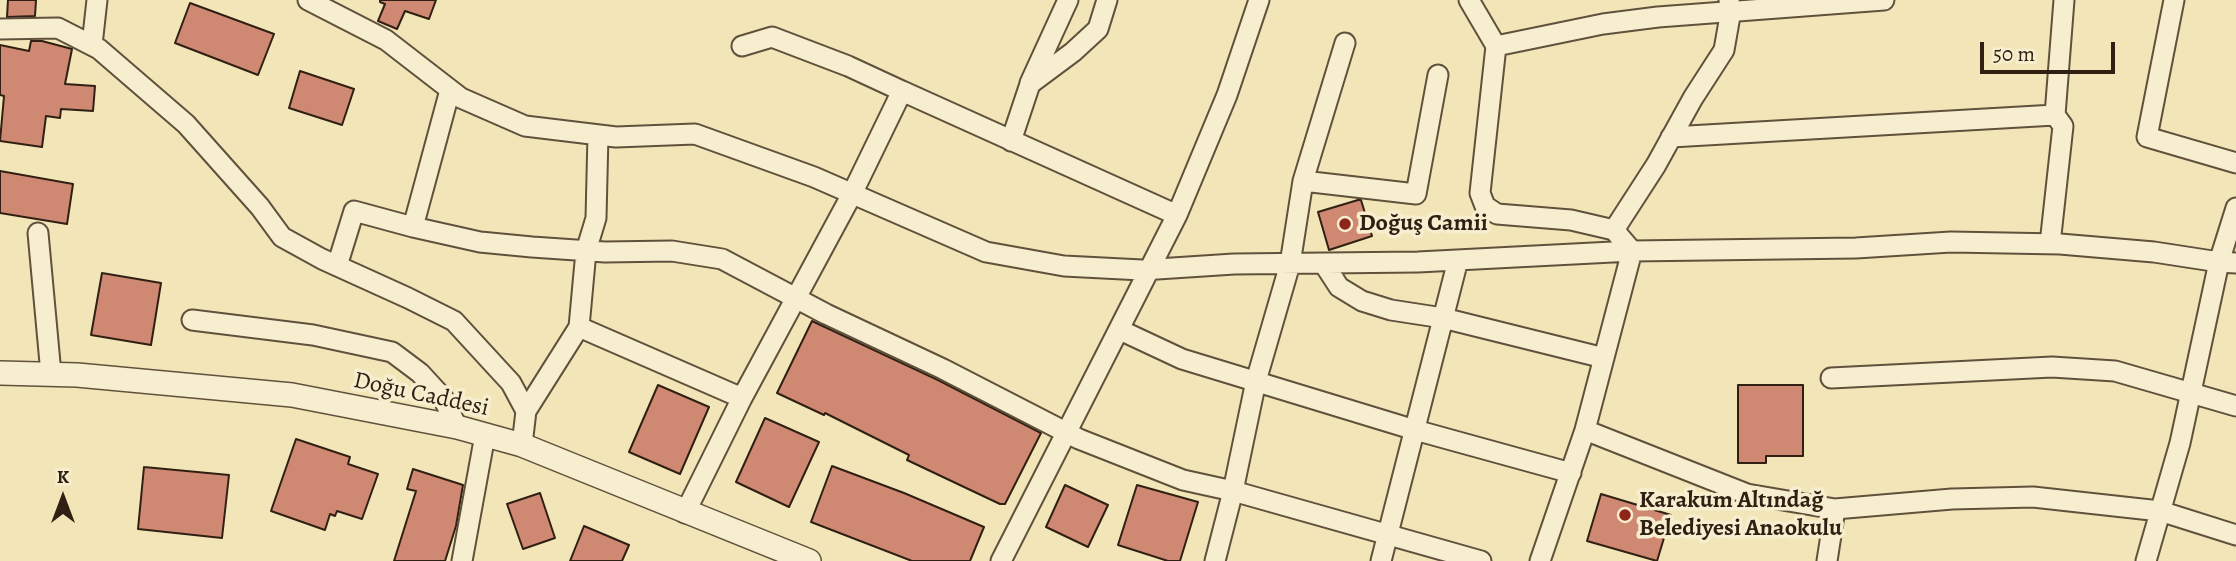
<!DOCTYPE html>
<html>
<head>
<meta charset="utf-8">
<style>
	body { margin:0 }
	#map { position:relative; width:2236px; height:561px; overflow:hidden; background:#f2e5b7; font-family:Alegreya,serif }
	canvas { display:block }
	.north { position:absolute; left:28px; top:463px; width:70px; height:70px; -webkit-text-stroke:5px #f7eed0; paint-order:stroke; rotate:0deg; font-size:19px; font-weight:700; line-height:28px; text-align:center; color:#302013 }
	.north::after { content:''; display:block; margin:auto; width:24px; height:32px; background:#302013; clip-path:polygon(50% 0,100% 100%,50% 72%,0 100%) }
	.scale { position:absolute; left:1980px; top:42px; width:135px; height:32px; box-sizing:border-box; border:4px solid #302013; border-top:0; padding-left:9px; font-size:21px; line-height:24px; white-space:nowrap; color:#302013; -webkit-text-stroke:5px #f7eed0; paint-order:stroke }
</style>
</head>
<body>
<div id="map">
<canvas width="2236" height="561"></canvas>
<div class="north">K</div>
<div class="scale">50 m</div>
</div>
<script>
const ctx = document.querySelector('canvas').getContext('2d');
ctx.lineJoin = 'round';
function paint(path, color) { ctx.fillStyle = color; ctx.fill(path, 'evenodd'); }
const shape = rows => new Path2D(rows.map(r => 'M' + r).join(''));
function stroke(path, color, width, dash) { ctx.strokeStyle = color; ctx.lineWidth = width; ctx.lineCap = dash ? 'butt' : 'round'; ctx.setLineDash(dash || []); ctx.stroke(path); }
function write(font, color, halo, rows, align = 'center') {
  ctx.font = font + ' Alegreya,serif'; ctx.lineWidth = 7; ctx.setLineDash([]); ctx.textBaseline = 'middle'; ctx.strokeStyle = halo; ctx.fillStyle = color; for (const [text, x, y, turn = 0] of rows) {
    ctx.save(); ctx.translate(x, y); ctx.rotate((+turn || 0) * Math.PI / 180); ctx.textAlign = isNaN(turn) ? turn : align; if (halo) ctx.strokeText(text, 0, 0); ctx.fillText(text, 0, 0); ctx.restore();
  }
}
const building = shape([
	[8,0,36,0,35,16,7,17,8,0],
	[380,0,436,0,429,19,405,11,397,29,378,21,385,4,380,2,380,0],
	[190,3,274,34,258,75,175,43,190,3],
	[31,41,42,41,72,49,65,84,95,86,93,111,61,109,60,118,46,116,42,147,0,141,4,96,0,95,0,45,29,51,31,41],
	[300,71,354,89,342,125,289,108,300,71],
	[0,171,73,184,67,224,0,213,0,171],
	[1358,200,1361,200,1372,236,1329,250,1318,212,1358,200],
	[102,273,161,283,151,345,91,335,102,273],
	[812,321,938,380,1041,433,1005,504,1000,504,907,460,909,455,825,413,824,415,777,393,812,321],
	[658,385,709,407,680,474,629,452,658,385],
	[1738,385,1803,385,1803,456,1766,456,1766,463,1738,463,1738,385],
	[765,418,819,442,789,507,736,482,765,418],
	[296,439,350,457,348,464,378,474,362,519,337,511,335,516,330,514,325,530,271,511,296,439],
	[832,466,904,493,984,527,970,561,912,561,811,522,832,466],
	[144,467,229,475,222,538,138,529,144,467],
	[413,469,463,485,456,526,445,561,394,561,416,491,407,489,413,469],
	[1065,485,1108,505,1088,547,1046,527,1065,485],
	[1137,485,1198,502,1180,561,1168,561,1118,545,1137,485],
	[540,493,555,538,523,549,507,504,540,493],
	[1601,494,1671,515,1657,561,1587,541,1601,494],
	[584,526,629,545,622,561,570,561,584,526]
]);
const minor = shape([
	[308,0,386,40,461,98,525,126,616,137,695,134,814,177,986,252,1064,266,1142,270,1234,264,1418,262,1632,251,1856,248,1951,242,2060,244,2154,252,2219,262,2180,443,2146,561],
	[1469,0,1496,46,1480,193,1485,206,1497,214,1571,220,1614,230,1632,251],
	[2174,0,2147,137,2236,163],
	[0,29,58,28,99,49,186,124,260,207,282,237,322,259,408,298,454,321,511,383,526,411,522,445],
	[92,45,97,0],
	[1496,46,1603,24,1658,17,1884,0],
	[1030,83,1068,0],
	[902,91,1177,215,1001,561],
	[598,135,596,218,586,251,579,327,742,398],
	[1671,137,2055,115,2064,0],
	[1011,141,1030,84,1073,52,1098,29,1107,0],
	[1303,181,1345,43],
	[2236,208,2219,262,2236,263],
	[1177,215,1227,95,1259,0],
	[413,227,480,242,532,247,605,252,672,251,722,259,826,314,943,369,1079,439,1183,480,1233,491,1481,561],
	[1614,230,1656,165,1693,98,1724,50,1730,16,1729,0],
	[38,233,51,374],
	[2050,244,2063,126,2055,115],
	[1324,264,1339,287,1362,301,1391,310,1443,318,1604,358],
	[337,266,354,211,413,227,450,90],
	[192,320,313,335,392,352,420,373,443,398,457,427],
	[1120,330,1182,359,1415,430,1571,473],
	[1831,378,2052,367,2115,371,2236,406],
	[526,411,579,327],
	[1585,430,1747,494,1835,509,1827,561],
	[1835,509,1952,499,2033,497,2160,511,2236,535],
	[685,513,742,398,852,194,902,91,848,66,772,37,742,46],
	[462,561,485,435],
	[1215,561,1233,491,1256,381,1290,264,1303,181,1416,194,1438,75],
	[1381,561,1458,260],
	[1540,561,1585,430,1632,251]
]);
const tertiary = shape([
	[0,373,77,375,292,395,457,427,522,445,809,561]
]);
const markers = [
	[1345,224,7,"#8f2418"],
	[1625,515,7,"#8f2418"]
];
const poiNames = [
	["Doğuş Camii",1359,224],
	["Karakum Altındağ",1639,501],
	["Belediyesi Anaokulu",1639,529]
];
const streetNames = [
	["Doğu Caddesi",421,395,12]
];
paint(building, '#cf8872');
stroke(building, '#302013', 2);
stroke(minor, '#60513c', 23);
stroke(tertiary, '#60513c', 26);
stroke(minor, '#f7eed0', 19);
stroke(tertiary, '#f7eed0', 23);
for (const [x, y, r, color] of markers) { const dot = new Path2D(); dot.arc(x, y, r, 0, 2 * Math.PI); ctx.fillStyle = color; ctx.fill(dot); stroke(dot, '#f7eed0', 2.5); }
write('bold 24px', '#302013', '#f7eed0', poiNames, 'left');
write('24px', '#302013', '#f7eed0', streetNames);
</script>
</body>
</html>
